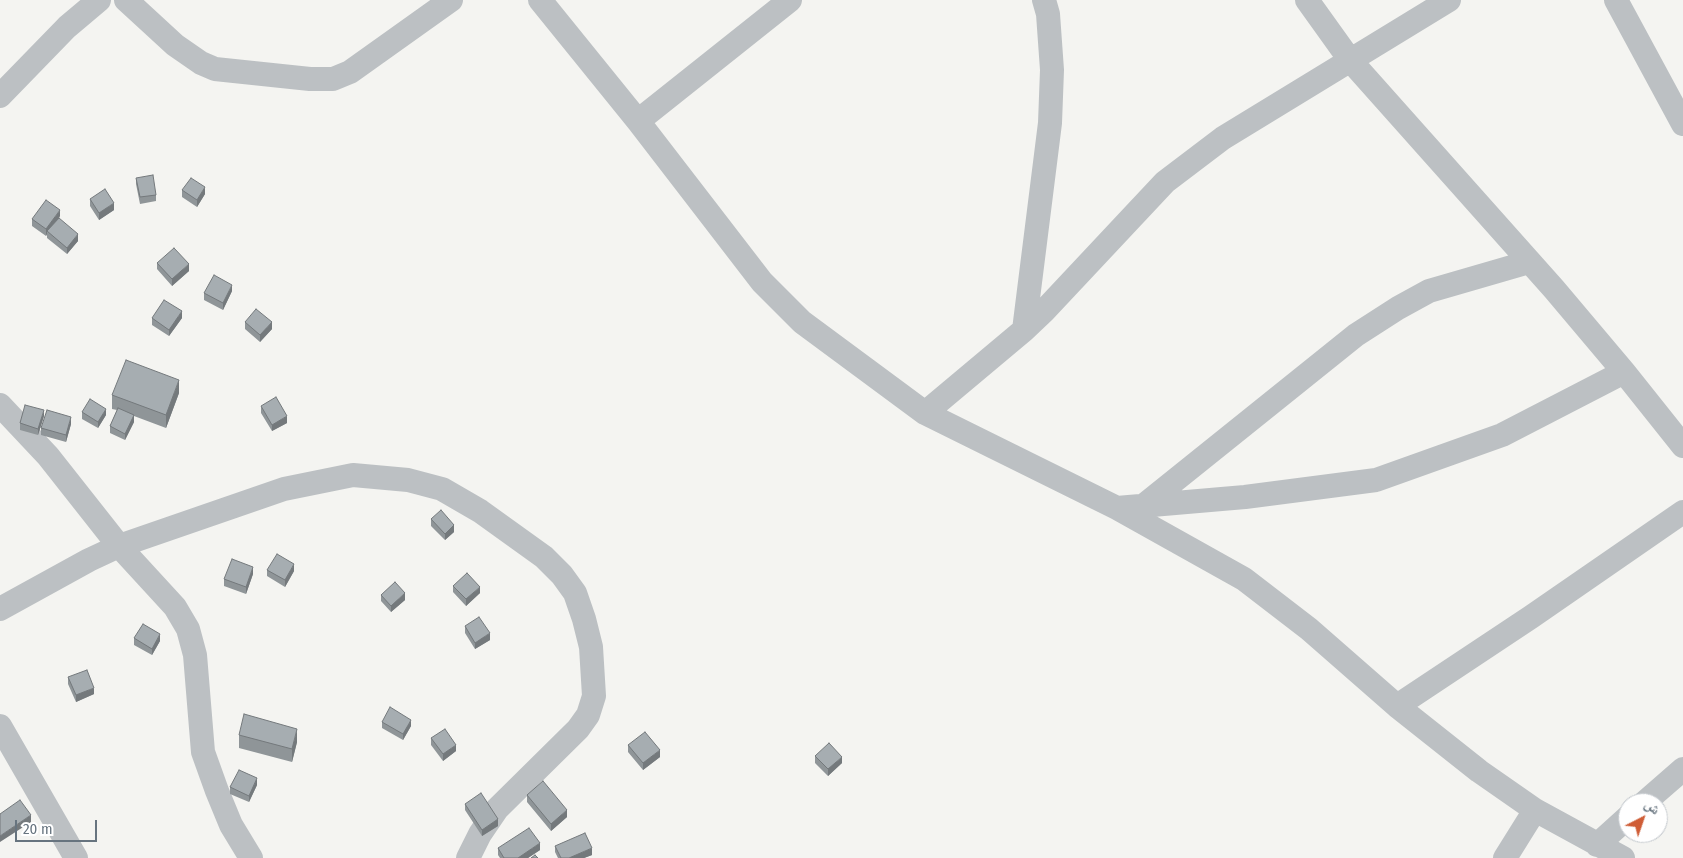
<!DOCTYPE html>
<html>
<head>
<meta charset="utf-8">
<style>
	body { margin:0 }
	#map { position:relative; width:1683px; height:858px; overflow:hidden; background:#f4f4f1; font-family:"Fira Sans Condensed","Noto Naskh Arabic",sans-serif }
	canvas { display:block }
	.north { position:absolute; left:1618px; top:793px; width:50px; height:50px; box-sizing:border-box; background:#fff; border:1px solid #c2c7cc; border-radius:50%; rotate:41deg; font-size:14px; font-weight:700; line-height:20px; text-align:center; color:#67747f }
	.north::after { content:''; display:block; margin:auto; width:18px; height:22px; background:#cf5d36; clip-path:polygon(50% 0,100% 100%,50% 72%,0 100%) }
	.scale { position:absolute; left:15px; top:820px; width:82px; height:22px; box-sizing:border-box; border:2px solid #67747f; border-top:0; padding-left:6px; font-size:15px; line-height:18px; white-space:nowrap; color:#67747f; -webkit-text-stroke:4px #fff; paint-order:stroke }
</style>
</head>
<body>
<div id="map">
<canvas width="1683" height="858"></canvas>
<div class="north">ش</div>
<div class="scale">20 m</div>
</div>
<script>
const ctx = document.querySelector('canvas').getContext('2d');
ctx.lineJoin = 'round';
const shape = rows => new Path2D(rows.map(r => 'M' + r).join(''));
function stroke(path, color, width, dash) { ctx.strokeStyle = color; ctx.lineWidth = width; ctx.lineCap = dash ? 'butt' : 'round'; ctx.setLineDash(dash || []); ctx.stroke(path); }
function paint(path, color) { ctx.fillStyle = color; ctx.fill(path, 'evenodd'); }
const street = shape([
	[126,0,175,45,201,63,215,69,310,79,333,79,350,72,451,0],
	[540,0,638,121,762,282,802,322,925,413,1117,508,1244,579,1309,629,1397,706,1479,771,1535,810,1623,858],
	[1307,0,1350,60,1554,289,1624,372,1683,446],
	[1616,0,1683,124],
	[0,96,67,27,99,0],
	[638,121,790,0],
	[1024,330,1050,123,1052,70,1048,14,1044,0],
	[0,405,48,456,119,546,175,607,188,629,195,655,203,752,217,791,231,825,251,858],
	[925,413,1024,330,1044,311,1165,182,1223,138,1449,0],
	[1143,506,1356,335,1398,308,1429,291,1529,262],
	[1117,508,1245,497,1376,480,1502,435,1624,372],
	[0,609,89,560,119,546,284,489,353,475,408,480,442,489,480,511,544,557,562,575,575,593,584,619,591,647,594,696,588,715,578,729,497,809,480,834,468,858],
	[1397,706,1531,617,1683,512],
	[0,726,76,858],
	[1644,803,1683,769],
	[1597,845,1628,817],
	[1505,858,1535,810]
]);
const wall = shape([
	[136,178,156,195,156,201,140,204,136,184],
	[182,190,205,194,197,207,182,197],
	[90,199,114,210,99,220,90,206],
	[60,216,57,220,78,241,67,254,47,238,47,234,46,236,32,226,32,219],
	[157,263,189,271,172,286,157,269],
	[232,291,223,310,204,300,204,293],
	[152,318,182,318,169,336,152,325],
	[245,322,272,329,260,342,245,329],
	[179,393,166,428,134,416,134,422,125,440,110,433,110,426,117,410,112,409,112,395],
	[261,406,287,423,272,431,261,413],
	[82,412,106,415,98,428,82,419],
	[44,416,38,435,20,430,20,423],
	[71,424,66,442,41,435,41,428],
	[431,519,454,532,445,540,431,526],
	[267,570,294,571,285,587,267,576],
	[253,574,246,594,224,586,224,579],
	[453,586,480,593,466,606,453,592],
	[381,595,405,600,391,612,381,601],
	[465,626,490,640,475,649,465,633],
	[134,638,160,641,152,655,134,645],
	[68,677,94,694,76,702,68,684],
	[382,722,411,726,403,740,382,728],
	[239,735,297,742,292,762,239,748],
	[431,738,456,751,443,761,431,745],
	[628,745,660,757,643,770,628,752],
	[815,756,842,763,828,776,815,763],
	[257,785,249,802,230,794,230,787],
	[527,795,567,817,551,831,527,802],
	[465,804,498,826,482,836,465,810],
	[555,846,592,855,584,858,558,858,555,852],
	[498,848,540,850,528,858,500,858,498,855]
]);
const shadedWall = shape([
	[205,187,205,194,197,207,197,200],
	[114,203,114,210,99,220,99,213],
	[60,210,60,216,49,232,47,231,47,234,46,236,46,229],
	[78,234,78,241,67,254,67,248],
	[189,264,189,271,172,286,172,279],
	[232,285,232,291,223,310,223,303],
	[182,311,182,318,169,336,169,330],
	[272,322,272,329,260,342,260,335],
	[179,380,179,393,166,428,166,415],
	[106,409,106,415,98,428,98,422],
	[44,410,44,416,38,435,38,429],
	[134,415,134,422,125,440,125,434],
	[287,416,287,423,272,431,272,425],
	[71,417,71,424,66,442,66,435],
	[454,525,454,532,445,540,445,534],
	[294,564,294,571,285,587,285,580],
	[253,567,253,574,246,594,246,587],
	[480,587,480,593,466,606,466,599],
	[405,593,405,600,391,612,391,606],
	[490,633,490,640,475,649,475,643],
	[160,634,160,641,152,655,152,649],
	[94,688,94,694,76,702,76,695],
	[411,720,411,726,403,740,403,734],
	[297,729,297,742,292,762,292,749],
	[456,745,456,751,443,761,443,754],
	[660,750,660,757,643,770,643,763],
	[842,757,842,763,828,776,828,769],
	[257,778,257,785,249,802,249,796],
	[567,810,567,817,551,831,551,824],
	[31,815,31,822,0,842,0,836],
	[498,819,498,826,482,836,482,830],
	[540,843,540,850,528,858,518,858],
	[592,848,592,855,584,858,569,858]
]);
const building = shape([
	[153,175,156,195,140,197,136,178,153,175],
	[191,178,205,187,197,200,182,190,191,178],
	[105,189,114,203,99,213,90,199,105,189],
	[46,200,60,210,46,229,32,219,46,200],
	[59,218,78,234,67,248,47,231,59,218],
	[174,248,189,264,172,279,157,263,174,248],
	[214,275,232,285,223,303,204,293,214,275],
	[164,300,182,311,169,330,152,318,164,300],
	[256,309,272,322,260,335,245,322,256,309],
	[126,360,179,380,166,415,112,395,126,360],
	[276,397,287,416,272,425,261,406,276,397],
	[90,399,106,409,98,422,82,412,90,399],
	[25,405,44,410,38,429,20,423,25,405],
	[118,408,134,415,125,434,110,426,118,408],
	[47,410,71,417,66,435,41,428,47,410],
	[441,510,454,525,445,534,431,519,441,510],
	[277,554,294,564,285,580,267,570,277,554],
	[232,559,253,567,246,587,224,579,232,559],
	[467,573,480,587,466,599,453,586,467,573],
	[395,582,405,593,391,606,381,595,395,582],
	[479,617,490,633,475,643,465,626,479,617],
	[143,624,160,634,152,649,134,638,143,624],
	[87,670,94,688,76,695,68,677,87,670],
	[390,707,411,720,403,734,382,722,390,707],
	[244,714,297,729,292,749,239,735,244,714],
	[445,729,456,745,443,754,431,738,445,729],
	[645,732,660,750,643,763,628,745,645,732],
	[829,743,842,757,828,769,815,756,829,743],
	[239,770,257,778,249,796,230,787,239,770],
	[543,781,567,810,551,824,527,795,543,781],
	[481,793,498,819,482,830,465,804,481,793],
	[20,800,31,815,0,836,0,814,20,800],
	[529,828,540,843,518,858,504,858,498,848,529,828],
	[585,833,592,848,569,858,561,858,555,846,585,833],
	[535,855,538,858,531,858,535,855]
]);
stroke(street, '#bcc0c3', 24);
paint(wall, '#8f9598');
paint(shadedWall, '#74797c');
paint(building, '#a6adb1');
stroke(building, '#74797c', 1);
</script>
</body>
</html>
